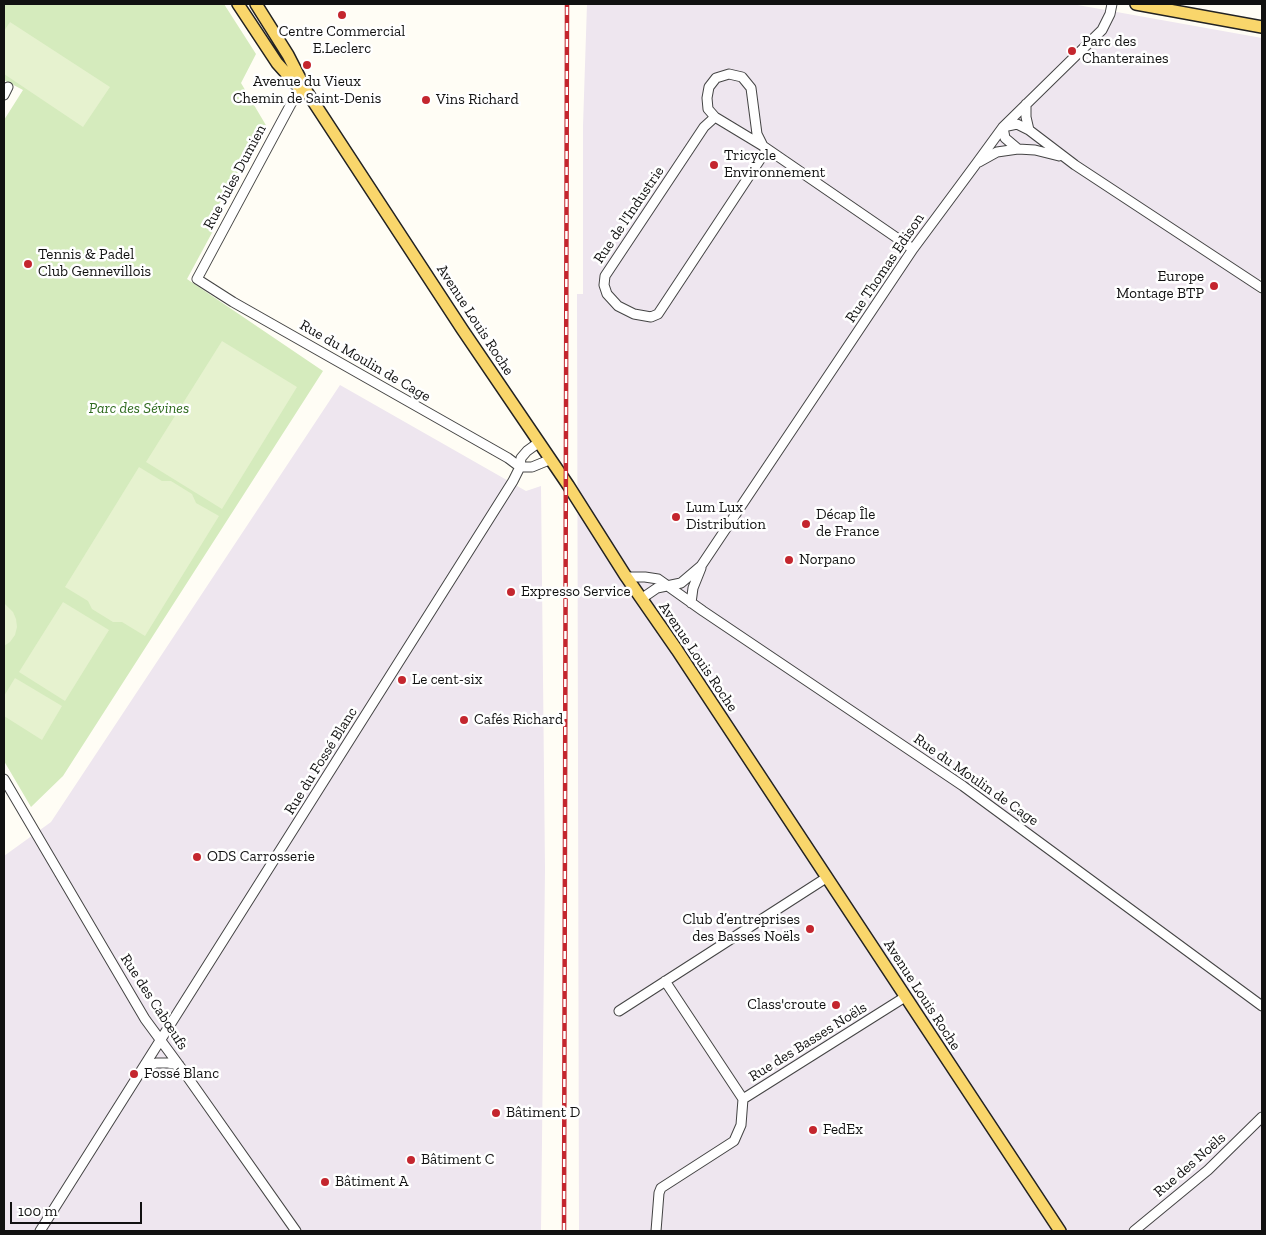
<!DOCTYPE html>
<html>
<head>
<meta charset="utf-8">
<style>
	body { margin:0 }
	#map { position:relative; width:1266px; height:1235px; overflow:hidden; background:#fffdf5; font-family:"Zilla Slab",serif }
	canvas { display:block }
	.frame { position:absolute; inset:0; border:5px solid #111; pointer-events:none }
	.scale { position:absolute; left:10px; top:1202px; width:132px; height:22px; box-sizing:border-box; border:2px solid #111; border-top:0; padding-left:6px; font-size:15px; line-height:18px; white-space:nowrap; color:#111; -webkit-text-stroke:4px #fff; paint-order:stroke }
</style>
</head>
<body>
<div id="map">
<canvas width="1266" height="1235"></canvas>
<div class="frame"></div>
<div class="scale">100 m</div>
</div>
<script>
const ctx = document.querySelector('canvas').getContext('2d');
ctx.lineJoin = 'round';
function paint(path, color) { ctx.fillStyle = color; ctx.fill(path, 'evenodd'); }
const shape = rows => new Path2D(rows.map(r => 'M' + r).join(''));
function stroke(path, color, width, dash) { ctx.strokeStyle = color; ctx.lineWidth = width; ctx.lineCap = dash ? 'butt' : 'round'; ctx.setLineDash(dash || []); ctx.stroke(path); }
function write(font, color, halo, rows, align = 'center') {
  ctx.font = font + ' "Zilla Slab",serif'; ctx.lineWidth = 5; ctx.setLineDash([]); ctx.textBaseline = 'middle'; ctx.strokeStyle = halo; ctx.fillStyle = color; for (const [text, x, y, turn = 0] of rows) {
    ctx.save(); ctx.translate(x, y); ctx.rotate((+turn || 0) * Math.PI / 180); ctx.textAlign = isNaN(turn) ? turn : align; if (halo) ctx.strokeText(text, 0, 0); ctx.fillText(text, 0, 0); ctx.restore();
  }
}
const industrial = shape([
	[587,4,1072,4,1262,38,1262,276,1254,289,1262,295,1262,1231,579,1231,577,294,583,294,583,126],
	[340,385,526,491,541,486,545,869,541,1231,4,1231,4,856,51,822]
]);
const green = shape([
	[5,4,224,4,256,54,241,83,267,127,243,172,239,170,208,223,214,229,187,279,323,371,63,776,31,807,4,761,4,120,23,90,4,80,4,8]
]);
const pitch = shape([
	[10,22,110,87,83,127,4,74,4,31],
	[222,341,297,387,222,509,146,462],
	[139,467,162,481,171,481,192,494,196,503,219,516,145,636,122,622,113,622,92,609,88,601,65,587],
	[63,602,109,630,65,701,19,672],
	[4,603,13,612,16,619,17,627,15,635,10,642,4,646],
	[15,678,62,706,42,740,4,716,4,696]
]);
const minor = shape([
	[299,89,197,279,233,302,508,458,520,467],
	[4,95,8,87],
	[1026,104,1026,117,1029,130],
	[715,117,704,127,605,276,604,285,607,294,618,306,634,314,651,317,658,314,767,149],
	[1003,127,1017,124,1029,130,1075,165,1262,288],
	[1003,127,1005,138,1018,149],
	[763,146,757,134,751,88,742,77,729,74,716,78,709,87,707,98,708,109,715,117,763,146,913,249],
	[979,162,997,152,1018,149,1035,150,1059,156],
	[520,467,532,467,549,460],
	[627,577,645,577,658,579,703,611,963,786,1262,1006],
	[641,599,657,588,681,583,701,566,913,249,976,164,1003,127,1102,30,1110,14,1112,4],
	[691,603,693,588,701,568],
	[4,779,145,1019,184,1072,296,1231],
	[665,981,743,1099],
	[619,1011,826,878],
	[143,1069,156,1063,168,1063,179,1065],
	[743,1099,905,997],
	[40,1231,513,481,520,467,521,458,527,451,538,443],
	[656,1231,659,1193,661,1188,734,1141,741,1125,743,1099],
	[1134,1231,1208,1170,1262,1117]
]);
const major = shape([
	[238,4,277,63,304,93],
	[256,4,288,55,307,92,462,329,568,485,625,575,677,650,1060,1231],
	[1136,4,1262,27]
]);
const rail = shape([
	[564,1231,567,4]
]);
const markers = [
	[342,15,5,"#c4262e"],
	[1072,51,5,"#c4262e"],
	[307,65,5,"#c4262e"],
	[426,100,5,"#c4262e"],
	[714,165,5,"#c4262e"],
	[28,264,5,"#c4262e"],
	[1214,286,5,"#c4262e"],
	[676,517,5,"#c4262e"],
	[806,524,5,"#c4262e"],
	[789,560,5,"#c4262e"],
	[511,592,5,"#c4262e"],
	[402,680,5,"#c4262e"],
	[464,720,5,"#c4262e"],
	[197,857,5,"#c4262e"],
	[810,929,5,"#c4262e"],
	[836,1005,5,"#c4262e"],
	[134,1074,5,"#c4262e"],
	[496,1113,5,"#c4262e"],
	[813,1130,5,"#c4262e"],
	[411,1160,5,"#c4262e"],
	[325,1182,5,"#c4262e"]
];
const poiNames = [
	["Centre Commercial",342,32,"center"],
	["E.Leclerc",342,49,"center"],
	["Parc des",1082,42],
	["Chanteraines",1082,59],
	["Avenue du Vieux",307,82,"center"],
	["Chemin de Saint-Denis",307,99,"center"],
	["Vins Richard",436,100],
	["Tricycle",724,156],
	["Environnement",724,173],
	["Tennis & Padel",38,255],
	["Club Gennevillois",38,272],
	["Europe",1204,277,"right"],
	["Montage BTP",1204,294,"right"],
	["Lum Lux",686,508],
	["Distribution",686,525],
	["Décap Île",816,515],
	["de France",816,532],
	["Norpano",799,560],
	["Expresso Service",521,592],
	["Le cent-six",412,680],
	["Cafés Richard",474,720],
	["ODS Carrosserie",207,857],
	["Club d’entreprises",800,920,"right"],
	["des Basses Noëls",800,937,"right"],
	["Class'croute",826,1005,"right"],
	["Fossé Blanc",144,1074],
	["Bâtiment D",506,1113],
	["FedEx",823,1130],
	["Bâtiment C",421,1160],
	["Bâtiment A",335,1182]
];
const streetNames = [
	["Rue Jules Dumien",235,177,-62],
	["Rue de l'Industrie",629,215,-56],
	["Rue Thomas Edison",885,268,-56],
	["Avenue Louis Roche",475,320,57],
	["Rue du Moulin de Cage",365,361,30],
	["Avenue Louis Roche",698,657,56],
	["Rue du Fossé Blanc",321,761,-58],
	["Rue du Moulin de Cage",976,780,35],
	["Avenue Louis Roche",922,995,57],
	["Rue des Cabœufs",154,1002,57],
	["Rue des Basses Noëls",808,1042,-32],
	["Rue des Noëls",1190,1165,-41]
];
const parkNames = [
	["Parc des Sévines",139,409]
];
paint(industrial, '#eee6ef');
paint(green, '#d5ebbd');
paint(pitch, '#e6f2cf');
stroke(minor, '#444', 11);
stroke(major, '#222', 14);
stroke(minor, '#fff', 9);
stroke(major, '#f9d66b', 11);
stroke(rail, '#c4262e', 4.5);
stroke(rail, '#fff', 2.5, [8]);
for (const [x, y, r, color] of markers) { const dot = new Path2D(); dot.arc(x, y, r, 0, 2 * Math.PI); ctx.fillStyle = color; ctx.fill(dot); stroke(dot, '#fff', 2); }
write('15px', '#111', '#fff', poiNames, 'left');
write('15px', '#111', '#fff', streetNames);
write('italic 15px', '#2f6b1f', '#fff', parkNames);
</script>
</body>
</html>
